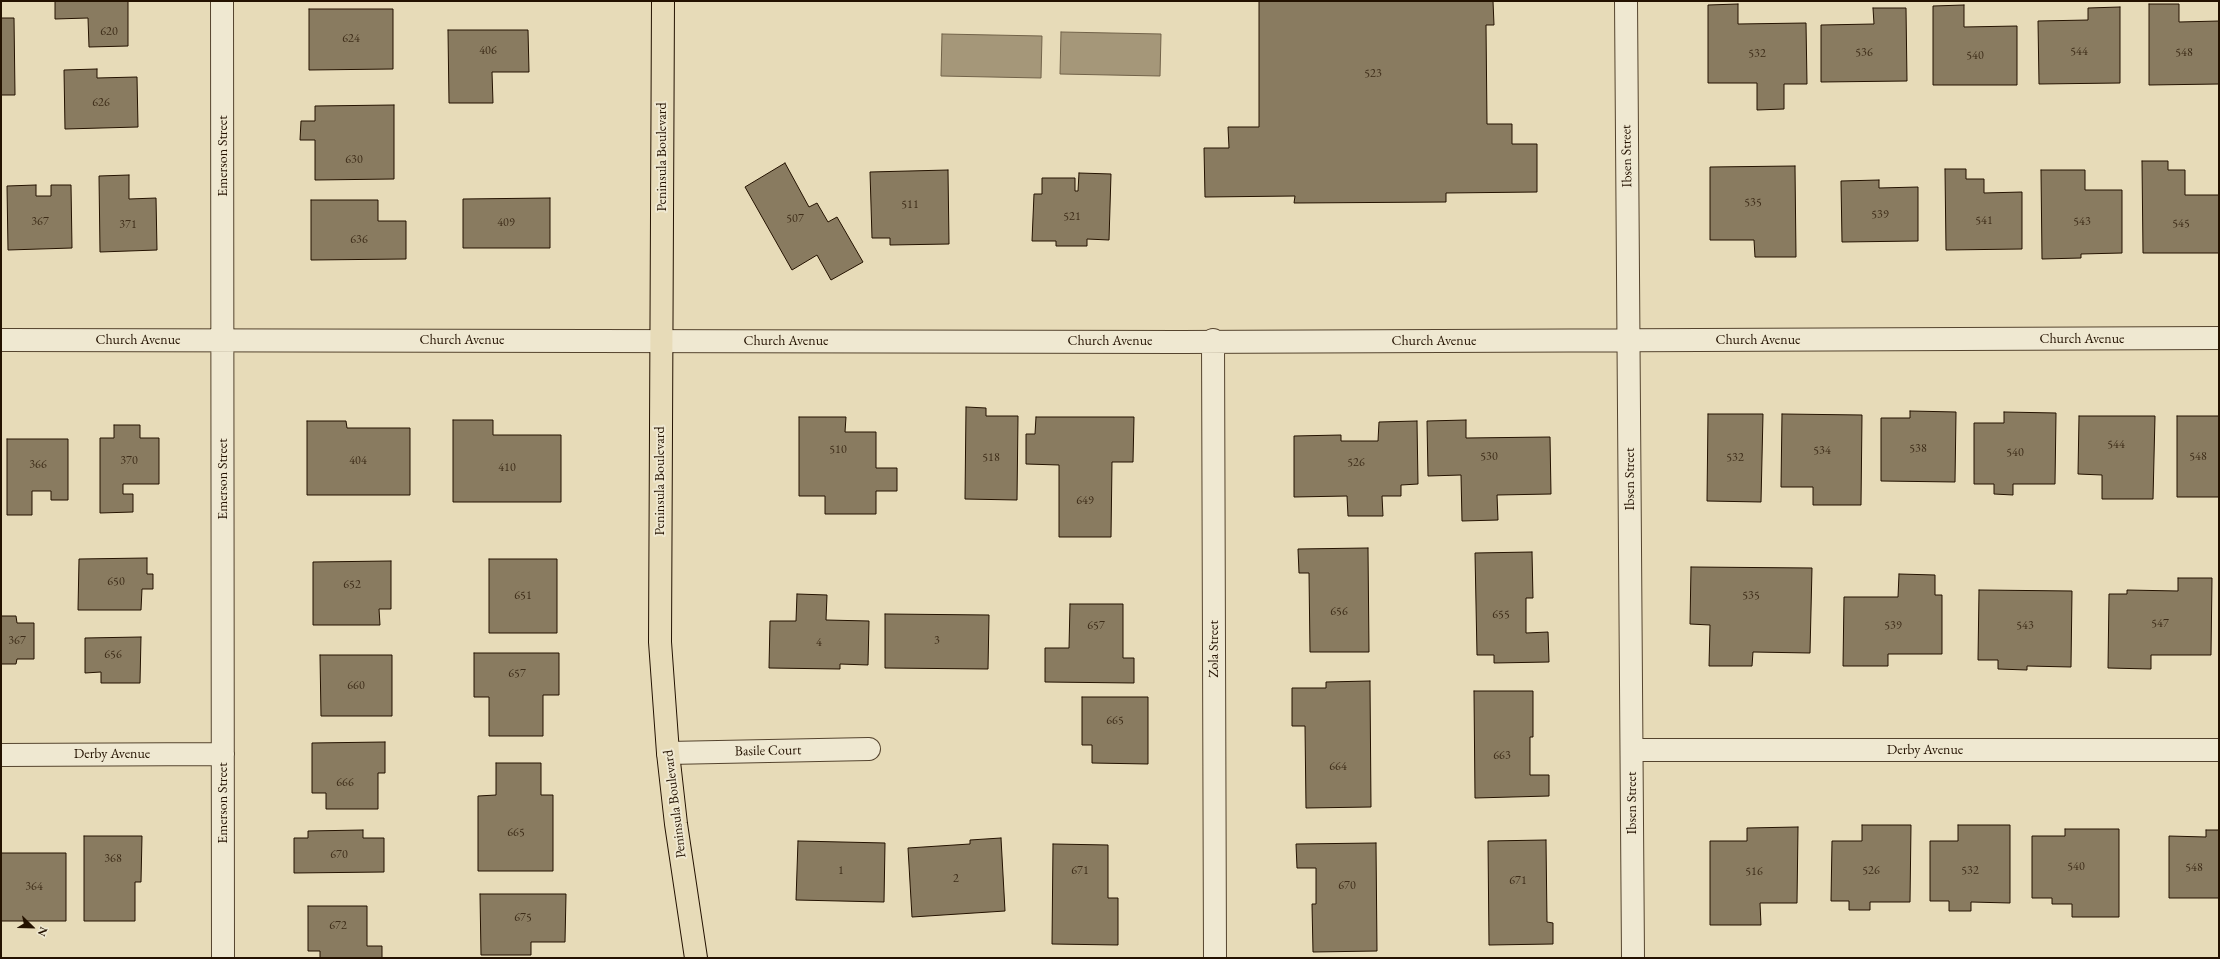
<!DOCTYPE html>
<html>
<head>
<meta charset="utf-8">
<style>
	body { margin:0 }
	#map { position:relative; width:2220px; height:959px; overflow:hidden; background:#e7dbb8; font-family:"EB Garamond",serif }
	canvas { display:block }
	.frame { position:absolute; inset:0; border:2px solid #241200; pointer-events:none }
	.north { position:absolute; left:12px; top:907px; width:40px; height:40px; -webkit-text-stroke:3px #efe8d1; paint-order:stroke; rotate:113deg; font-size:11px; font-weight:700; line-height:16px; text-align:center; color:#241200 }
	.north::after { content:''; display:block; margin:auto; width:14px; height:18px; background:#241200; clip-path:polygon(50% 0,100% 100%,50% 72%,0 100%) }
</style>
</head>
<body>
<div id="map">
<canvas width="2220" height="959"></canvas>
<div class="frame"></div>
<div class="north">N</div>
</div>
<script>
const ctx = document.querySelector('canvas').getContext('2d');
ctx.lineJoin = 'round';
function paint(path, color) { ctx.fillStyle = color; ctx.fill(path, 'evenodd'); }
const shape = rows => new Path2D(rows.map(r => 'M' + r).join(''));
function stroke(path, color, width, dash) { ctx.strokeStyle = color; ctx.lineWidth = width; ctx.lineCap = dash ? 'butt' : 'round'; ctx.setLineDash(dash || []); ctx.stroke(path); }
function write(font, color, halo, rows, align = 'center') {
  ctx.font = font + ' "EB Garamond",serif'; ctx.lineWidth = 4; ctx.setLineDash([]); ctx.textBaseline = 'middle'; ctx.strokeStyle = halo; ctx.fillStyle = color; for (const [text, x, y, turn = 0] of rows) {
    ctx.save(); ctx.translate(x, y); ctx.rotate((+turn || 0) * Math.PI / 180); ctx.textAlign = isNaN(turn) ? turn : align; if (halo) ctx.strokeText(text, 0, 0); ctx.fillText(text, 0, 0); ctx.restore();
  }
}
const water = shape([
	[1061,32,1161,34,1160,76,1060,74,1061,32],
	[942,34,1042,36,1041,78,941,76,942,34]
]);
const building = shape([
	[55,1,128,1,128,46,89,47,88,18,55,19,55,1],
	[1259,1,1493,1,1494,25,1486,25,1487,124,1512,124,1512,144,1537,144,1537,192,1446,193,1446,202,1294,203,1295,196,1205,197,1204,148,1229,148,1228,127,1259,127,1259,1],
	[1738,4,1738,24,1806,23,1807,84,1784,84,1784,109,1757,110,1757,83,1708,83,1708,5,1738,4],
	[2149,4,2179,4,2179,22,2219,21,2219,84,2149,85,2149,4],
	[1964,5,1964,27,2017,26,2017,85,1933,85,1933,6,1964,5],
	[2120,7,2120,83,2039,84,2038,21,2088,20,2088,8,2120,7],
	[1873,8,1906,8,1907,81,1821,82,1821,25,1874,24,1873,8],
	[309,9,393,9,393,69,309,70,309,9],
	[1,18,14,18,15,95,1,95,1,18],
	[448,30,528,30,529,72,492,72,493,103,449,103,448,30],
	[97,69,97,78,137,77,138,127,65,129,64,70,97,69],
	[394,105,394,179,315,180,315,140,300,140,301,121,315,121,315,106,394,105],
	[2142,161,2168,161,2168,170,2185,170,2185,195,2219,195,2219,253,2143,253,2142,161],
	[785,163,809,207,817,203,828,222,837,217,863,262,831,280,817,255,792,270,745,187,785,163],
	[1795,166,1796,257,1755,257,1754,240,1710,240,1710,167,1795,166],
	[1945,169,1966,169,1966,179,1984,179,1984,193,2022,192,2022,249,1946,250,1945,169],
	[948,170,949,244,890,245,890,238,872,238,870,172,948,170],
	[2041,170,2085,170,2085,190,2122,190,2122,253,2081,254,2081,258,2042,259,2041,170],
	[1079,173,1111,174,1109,240,1087,239,1087,246,1056,246,1056,241,1032,241,1034,194,1042,194,1042,178,1075,178,1075,191,1078,191,1079,173],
	[129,175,129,199,156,198,157,250,100,252,99,176,129,175],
	[1879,180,1879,188,1918,187,1918,241,1842,242,1841,181,1879,180],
	[36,185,36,196,51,196,51,185,71,185,72,248,8,250,7,186,36,185],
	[550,198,550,248,463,248,463,199,550,198],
	[311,200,378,200,378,221,406,221,406,259,311,260,311,200],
	[966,407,986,408,986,416,1018,416,1017,500,965,499,966,407],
	[1910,411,1956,412,1955,482,1881,481,1881,418,1910,418,1910,411],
	[2004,412,2056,413,2055,484,2013,484,2013,495,1994,494,1994,484,1974,484,1974,423,2004,423,2004,412],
	[1708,414,1763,414,1761,502,1707,501,1708,414],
	[1782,414,1862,415,1861,505,1813,505,1813,487,1781,487,1782,414],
	[2079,416,2155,416,2153,499,2102,499,2102,475,2078,474,2079,416],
	[2177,416,2219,416,2219,497,2177,497,2177,416],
	[799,417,846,417,845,432,876,432,876,468,897,468,897,491,876,491,876,514,825,514,825,496,799,496,799,417],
	[1036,417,1134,417,1133,462,1112,462,1111,537,1059,537,1059,465,1026,464,1026,434,1035,434,1036,417],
	[453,420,493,420,493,435,561,435,561,502,453,502,453,420],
	[1466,420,1466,438,1550,437,1551,494,1497,495,1498,520,1462,521,1461,475,1428,476,1427,421,1466,420],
	[307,421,346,421,347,428,410,428,410,495,307,495,307,421],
	[1417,421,1418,484,1401,485,1401,496,1382,496,1383,516,1348,516,1347,496,1294,497,1294,436,1341,435,1341,441,1378,441,1379,422,1417,421],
	[114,425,140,425,140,438,159,438,159,484,123,484,123,494,133,494,133,512,100,513,100,438,114,438,114,425],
	[7,439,68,439,68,500,51,500,51,491,32,491,32,515,7,515,7,439],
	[1368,548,1369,652,1310,652,1309,573,1299,573,1298,549,1368,548],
	[1532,552,1533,598,1526,598,1526,633,1548,632,1549,662,1494,663,1494,655,1477,655,1475,553,1532,552],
	[147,558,147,574,153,574,153,589,142,589,141,610,78,610,79,559,147,558],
	[489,559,557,559,557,633,489,633,489,559],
	[391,561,391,609,379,609,380,625,313,625,313,562,391,561],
	[1691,567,1812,568,1810,653,1753,652,1752,666,1709,666,1710,625,1690,624,1691,567],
	[1899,574,1935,575,1935,595,1942,595,1942,654,1888,654,1888,666,1843,666,1844,597,1898,597,1899,574],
	[2178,578,2212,578,2211,655,2151,655,2151,669,2108,668,2109,594,2127,594,2127,590,2178,591,2178,578],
	[1979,590,2072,591,2071,667,2027,666,2027,670,1998,669,1998,660,1978,660,1979,590],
	[797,594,827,595,826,620,869,621,868,665,840,664,840,669,769,668,770,621,796,621,797,594],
	[1070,604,1123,604,1123,658,1134,658,1134,683,1045,682,1045,648,1069,648,1070,604],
	[885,614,989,615,988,669,885,668,885,614],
	[1,616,16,616,17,623,34,623,34,659,17,659,16,664,1,664,1,616],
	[141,637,140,683,101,683,101,672,85,673,85,638,141,637],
	[474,653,559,653,559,695,543,695,543,736,489,736,489,697,474,697,474,653],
	[320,655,392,655,392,716,321,716,320,655],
	[1370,681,1371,807,1306,808,1305,726,1292,726,1292,688,1326,688,1326,682,1370,681],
	[1474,691,1533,691,1533,737,1530,737,1530,775,1549,775,1549,796,1475,798,1474,691],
	[1082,697,1148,697,1148,764,1092,763,1092,745,1082,745,1082,697],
	[385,742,385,773,378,773,378,809,326,809,326,793,312,793,312,743,385,742],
	[496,763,541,763,541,795,553,795,553,871,478,871,478,796,496,795,496,763],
	[1862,825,1911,825,1910,902,1870,902,1870,910,1849,910,1849,901,1831,901,1832,841,1862,841,1862,825],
	[1958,825,2010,825,2010,903,1971,902,1971,911,1949,911,1949,901,1930,901,1930,841,1958,841,1958,825],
	[1798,827,1797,903,1760,903,1761,925,1710,925,1710,841,1747,841,1747,828,1798,827],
	[2065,829,2119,829,2119,917,2072,917,2072,904,2052,904,2052,898,2032,898,2032,836,2065,836,2065,829],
	[363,830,363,838,384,838,384,872,294,873,294,838,308,838,308,831,363,830],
	[2206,830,2219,830,2219,898,2169,898,2169,836,2206,837,2206,830],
	[84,836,142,836,141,882,135,882,135,921,84,921,84,836],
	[1001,838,1005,911,912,917,908,848,970,844,970,840,1001,838],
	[1546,840,1547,922,1553,923,1553,944,1489,945,1488,841,1546,840],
	[798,841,885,843,884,902,796,900,798,841],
	[1376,843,1377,951,1313,952,1312,904,1316,904,1316,868,1297,868,1296,844,1376,843],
	[1053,844,1108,845,1108,898,1118,898,1118,945,1052,944,1053,844],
	[1,853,66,853,66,921,1,921,1,853],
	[480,894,566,894,565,942,531,942,531,955,481,955,480,894],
	[308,906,367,906,367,946,382,946,382,958,320,958,320,951,308,951,308,906]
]);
const minor = shape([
	[222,1,223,958],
	[1626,1,1633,958],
	[1,340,1181,342,2219,338],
	[1213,340,1215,958],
	[1632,750,2219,750],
	[668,753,869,749],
	[1,755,223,754]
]);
const primary = shape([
	[663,1,660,642,668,753,676,824,696,958]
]);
const numberNames = [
	["620",109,32],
	["624",351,39],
	["406",488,51],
	["544",2079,52],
	["536",1864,53],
	["548",2184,53],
	["532",1757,54],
	["540",1975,56],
	["523",1373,74],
	["626",101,103],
	["630",354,160],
	["535",1753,203],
	["511",910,205],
	["539",1880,215],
	["521",1072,217],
	["507",795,219],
	["541",1984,221],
	["367",40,222],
	["543",2082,222],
	["409",506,223],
	["545",2181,224],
	["371",128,225],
	["636",359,240],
	["544",2116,445],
	["538",1918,449],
	["510",838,450],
	["534",1822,451],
	["540",2015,453],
	["530",1489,457],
	["548",2198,457],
	["518",991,458],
	["532",1735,458],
	["370",129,461],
	["404",358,461],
	["526",1356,463],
	["366",38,465],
	["410",507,468],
	["649",1085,501],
	["650",116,582],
	["652",352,585],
	["651",523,596],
	["535",1751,596],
	["656",1339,612],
	["655",1501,615],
	["547",2160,624],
	["657",1096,626],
	["539",1893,626],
	["543",2025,626],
	["367",17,641],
	["3",937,641],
	["4",819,643],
	["656",113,655],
	["657",517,674],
	["660",356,686],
	["665",1115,721],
	["663",1502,756],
	["664",1338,767],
	["666",345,783],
	["665",516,833],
	["670",339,855],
	["368",113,859],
	["540",2076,867],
	["548",2194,868],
	["1",841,871],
	["671",1080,871],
	["526",1871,871],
	["532",1970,871],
	["516",1754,872],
	["2",956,879],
	["671",1518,881],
	["670",1347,886],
	["364",34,887],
	["675",523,918],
	["672",338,926]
];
const streetNames = [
	["Emerson Street",223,156,-90],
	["Ibsen Street",1627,156,-91],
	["Peninsula Boulevard",662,157,-90],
	["Church Avenue",2082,339],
	["Church Avenue",138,340],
	["Church Avenue",462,340],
	["Church Avenue",1758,340],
	["Church Avenue",786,341],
	["Church Avenue",1110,341],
	["Church Avenue",1434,341],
	["Emerson Street",223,479,-90],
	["Ibsen Street",1630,479,-90],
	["Peninsula Boulevard",660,481,-90],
	["Zola Street",1214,649,-90],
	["Derby Avenue",1925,750],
	["Basile Court",768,751,-1],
	["Derby Avenue",112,754],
	["Emerson Street",223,803,-90],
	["Ibsen Street",1632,803,-90],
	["Peninsula Boulevard",675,804,-97]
];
paint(water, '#a59779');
stroke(water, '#716249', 1);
paint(building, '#897b60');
stroke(building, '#241200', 1);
stroke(minor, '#55442e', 24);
stroke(primary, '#241200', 24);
stroke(minor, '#efe8d1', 22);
stroke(primary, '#e7dbb8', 22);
write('12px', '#3d2c18', null, numberNames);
write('14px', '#241200', '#efe8d1', streetNames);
</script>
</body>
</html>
